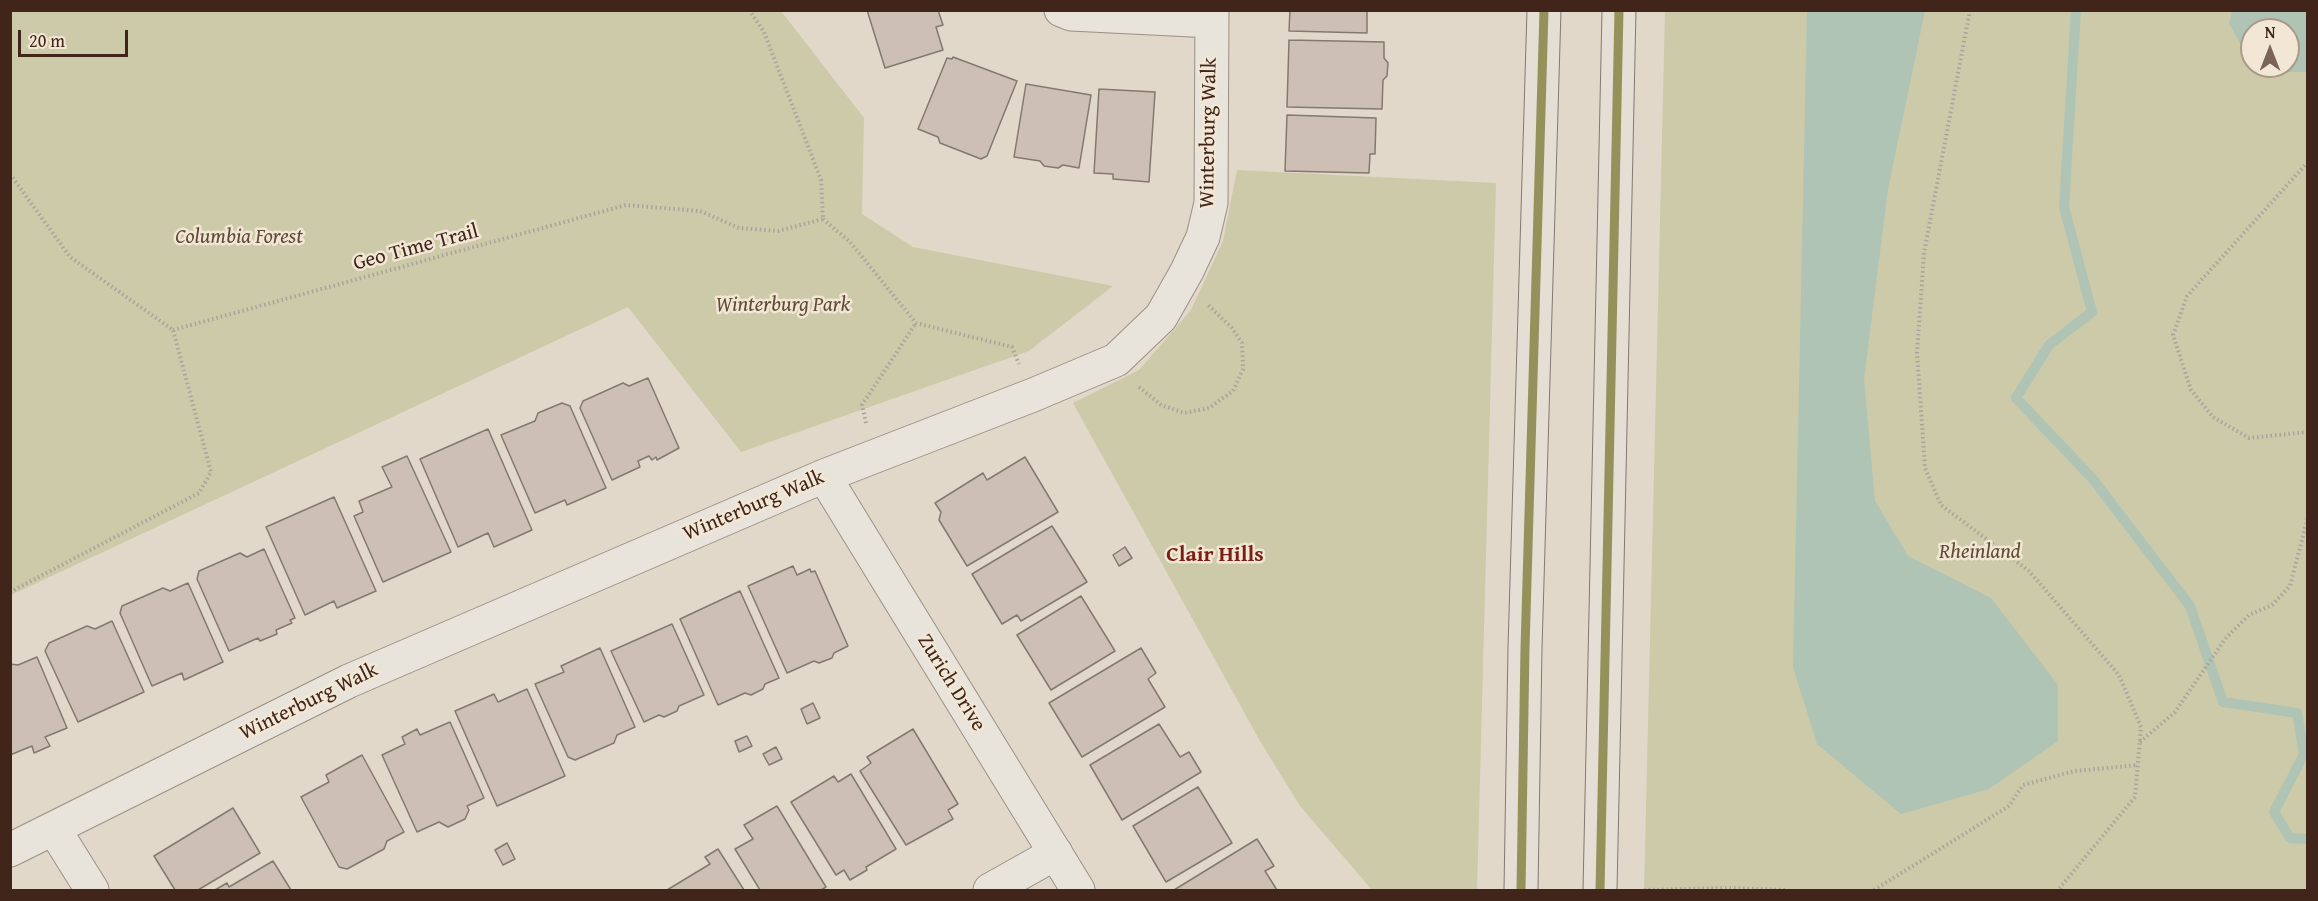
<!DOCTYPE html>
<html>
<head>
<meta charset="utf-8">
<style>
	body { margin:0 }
	#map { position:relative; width:2318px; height:901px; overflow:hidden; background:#e1d8c9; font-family:"Gentium Book Plus",serif }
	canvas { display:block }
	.frame { position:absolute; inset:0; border:12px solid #41251a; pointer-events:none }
	.north { position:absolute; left:2240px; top:18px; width:60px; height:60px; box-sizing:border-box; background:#f2e7d5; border:2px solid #ab998a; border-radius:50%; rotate:0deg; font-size:16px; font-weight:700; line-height:24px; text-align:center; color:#41251a }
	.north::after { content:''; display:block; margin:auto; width:21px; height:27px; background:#796457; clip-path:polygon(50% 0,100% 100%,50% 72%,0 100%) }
	.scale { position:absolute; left:18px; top:30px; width:110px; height:27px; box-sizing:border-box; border:3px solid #41251a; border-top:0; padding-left:8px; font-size:18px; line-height:21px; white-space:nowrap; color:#41251a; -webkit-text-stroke:4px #f2e7d5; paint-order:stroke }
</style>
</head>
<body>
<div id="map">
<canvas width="2318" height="901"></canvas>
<div class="frame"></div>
<div class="north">N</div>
<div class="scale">20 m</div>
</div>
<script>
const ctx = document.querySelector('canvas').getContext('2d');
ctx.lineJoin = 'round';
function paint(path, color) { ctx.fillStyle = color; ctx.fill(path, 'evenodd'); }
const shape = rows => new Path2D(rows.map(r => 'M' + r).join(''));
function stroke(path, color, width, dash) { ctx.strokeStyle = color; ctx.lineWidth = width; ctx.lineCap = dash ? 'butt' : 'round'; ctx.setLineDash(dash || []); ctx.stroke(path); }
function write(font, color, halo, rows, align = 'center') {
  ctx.font = font + ' "Gentium Book Plus",serif'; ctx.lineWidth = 5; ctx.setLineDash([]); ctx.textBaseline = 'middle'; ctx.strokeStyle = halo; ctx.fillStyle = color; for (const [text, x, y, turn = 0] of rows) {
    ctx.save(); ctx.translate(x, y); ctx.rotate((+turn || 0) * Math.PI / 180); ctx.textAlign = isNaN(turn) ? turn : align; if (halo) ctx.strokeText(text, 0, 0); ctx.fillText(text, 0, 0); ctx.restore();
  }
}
const green = shape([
	[10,11,781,11,864,118,862,214,913,247,1113,286,1029,351,741,452,628,307,11,595],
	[1665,11,2307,11,2307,890,1644,890],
	[2252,30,2288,30,2288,66,2252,66],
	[1237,170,1496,183,1477,890,1372,890,1300,806,1260,741,1073,403,1139,370,1191,310,1223,241]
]);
const water = shape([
	[1807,11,1925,11,1888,189,1864,379,1875,501,1908,556,1991,598,2058,685,2058,741,1989,789,1901,814,1817,744,1793,667],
	[2232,11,2307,11,2307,72,2257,72,2254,66,2288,66,2288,30,2252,30,2252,63,2229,24]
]);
const stream = shape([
	[2076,10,2064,207,2092,312,2049,345,2016,398,2092,478,2190,606,2223,702,2297,713,2304,754,2274,812,2290,838,2308,839]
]);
const building = shape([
	[867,10,938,10,943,25,936,27,943,50,885,68,867,10],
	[1290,10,1367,10,1367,33,1289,31,1290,10],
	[1289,40,1384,42,1384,58,1388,63,1387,76,1383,80,1382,109,1287,107,1289,40],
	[953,57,1017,81,987,156,981,159,940,143,938,137,918,129,947,58,952,59,953,57],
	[1026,84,1091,95,1079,168,1063,165,1058,168,1044,166,1040,161,1014,157,1026,84],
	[1099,89,1155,92,1149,182,1113,179,1113,174,1094,173,1099,89],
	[1287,115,1376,118,1375,154,1370,154,1369,173,1285,171,1287,115],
	[648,378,679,448,657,460,656,457,652,460,649,456,638,461,640,467,612,480,580,408,583,401,623,383,629,386,648,378],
	[562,403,570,406,606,488,567,505,565,500,535,513,501,435,535,421,538,413,562,403],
	[488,429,532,530,494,547,488,533,458,547,420,459,488,429],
	[407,456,451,552,383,582,354,516,363,512,359,501,392,487,382,467,407,456],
	[1025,457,1058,512,967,566,939,520,941,512,935,503,983,473,987,480,1025,457],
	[334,497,376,591,337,608,334,601,305,615,266,527,334,497],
	[1052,526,1087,582,1021,621,1017,615,1002,624,972,574,1052,526],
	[1125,547,1132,558,1119,566,1113,555,1125,547],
	[264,549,295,618,290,620,292,623,276,630,277,634,260,641,258,638,229,651,197,579,199,571,240,553,247,557,264,549],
	[793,566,797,575,810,569,811,572,815,571,848,646,834,653,832,658,819,663,814,661,787,673,748,586,793,566],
	[188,583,223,662,184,680,182,673,152,686,120,613,122,606,163,588,170,591,188,583],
	[740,591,779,678,765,684,763,689,751,695,745,693,718,705,680,619,740,591],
	[1081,596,1115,651,1051,690,1017,635,1081,596],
	[112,621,144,692,78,722,45,651,49,643,87,626,95,629,112,621],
	[672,624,704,695,679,706,677,711,664,717,659,715,644,722,611,651,672,624],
	[600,648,635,727,617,735,614,743,575,760,568,757,535,684,564,672,561,666,600,648],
	[1141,648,1156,673,1148,679,1165,707,1082,757,1049,703,1141,648],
	[37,657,67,728,45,737,50,746,34,753,32,746,10,755,10,664,18,665,37,657],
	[527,689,565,776,497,806,455,711,494,694,498,702,527,689],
	[813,703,820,718,807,724,801,709,813,703],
	[450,722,484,798,467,806,469,810,465,819,448,827,439,822,417,832,382,755,405,744,402,737,417,729,420,735,450,722],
	[1159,724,1180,757,1189,752,1201,772,1122,820,1090,765,1159,724],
	[913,729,958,804,948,810,953,819,906,845,860,771,871,763,867,757,913,729],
	[747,736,752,746,739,752,735,741,747,736],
	[776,747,782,759,769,765,763,754,776,747],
	[362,755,404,832,387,841,384,849,347,869,339,867,301,797,329,782,326,775,362,755],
	[851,774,896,849,866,867,867,870,850,880,844,870,836,875,791,802,834,776,838,782,851,774],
	[1198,787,1232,843,1166,882,1133,826,1198,787],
	[777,806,826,887,821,890,760,890,735,849,753,839,744,825,777,806],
	[233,808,260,853,198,890,175,890,154,856,233,808],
	[1257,839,1274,866,1265,871,1277,890,1174,890,1257,839],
	[507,843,515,859,503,865,495,850,507,843],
	[718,849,744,890,667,890,710,864,705,857,718,849],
	[273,861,291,890,215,890,227,883,229,887,273,861]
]);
const path = shape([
	[749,10,764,32,821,180,823,219],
	[1970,10,1924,253,1917,353,1925,468,1941,505,2029,571,2119,675,2141,727,2135,797,2058,890],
	[2308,162,2187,296,2173,335,2191,390,2213,417,2249,438,2308,432],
	[10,174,70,257,173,330],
	[823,219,850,242,916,323,1012,347,1019,364],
	[173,330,626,205,700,211,739,228,778,231,823,219],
	[1139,387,1161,405,1184,413,1209,408,1233,391,1243,369,1242,343,1232,328,1208,305],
	[866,423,862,405,916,323],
	[10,592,199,493,211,472,173,330],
	[2140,742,2175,712,2225,639,2249,615,2272,605,2290,586,2308,517],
	[1644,890,1729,888,1786,890],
	[1874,890,2009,806,2023,785,2075,771,2138,765]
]);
const minor = shape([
	[1061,10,1071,14,1212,21],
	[824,476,1078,890],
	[54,829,92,890],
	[10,850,349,681,824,476,1033,395,1116,360,1161,317,1187,271,1203,237,1211,203,1212,10],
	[990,890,1056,853]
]);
const major = shape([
	[1521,890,1525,648,1544,10],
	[1600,890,1619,10]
]);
const bus1 = shape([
	[1521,890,1525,648,1544,10],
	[1600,890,1619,10]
]);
const streetNames = [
	["Winterburg Walk",1209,133,-89],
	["Geo Time Trail",416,248,-15],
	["Winterburg Walk",754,506,-23],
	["Zurich Drive",951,683,58],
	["Winterburg Walk",309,702,-26]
];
const parkNames = [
	["Columbia Forest",239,238],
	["Winterburg Park",783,306],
	["Rheinland",1980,553]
];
const neighbourhoodNames = [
	["Clair Hills",1215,555]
];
paint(green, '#cccaa9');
paint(water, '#afc4b5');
stroke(stream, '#afc4b5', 10);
paint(building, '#cebfb4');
stroke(building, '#827970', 1.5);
stroke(minor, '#9a9086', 35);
stroke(major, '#827970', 35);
stroke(path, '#aaa39d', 4, [1.5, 3]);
stroke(minor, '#e8e3db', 33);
stroke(major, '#e4ded5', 33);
stroke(bus1, '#95915b', 9);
write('21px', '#41251a', '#f2e7d5', streetNames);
write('italic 21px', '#604b37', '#f2e7d5', parkNames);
write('bold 22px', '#7a1f14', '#f2e7d5', neighbourhoodNames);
</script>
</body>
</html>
